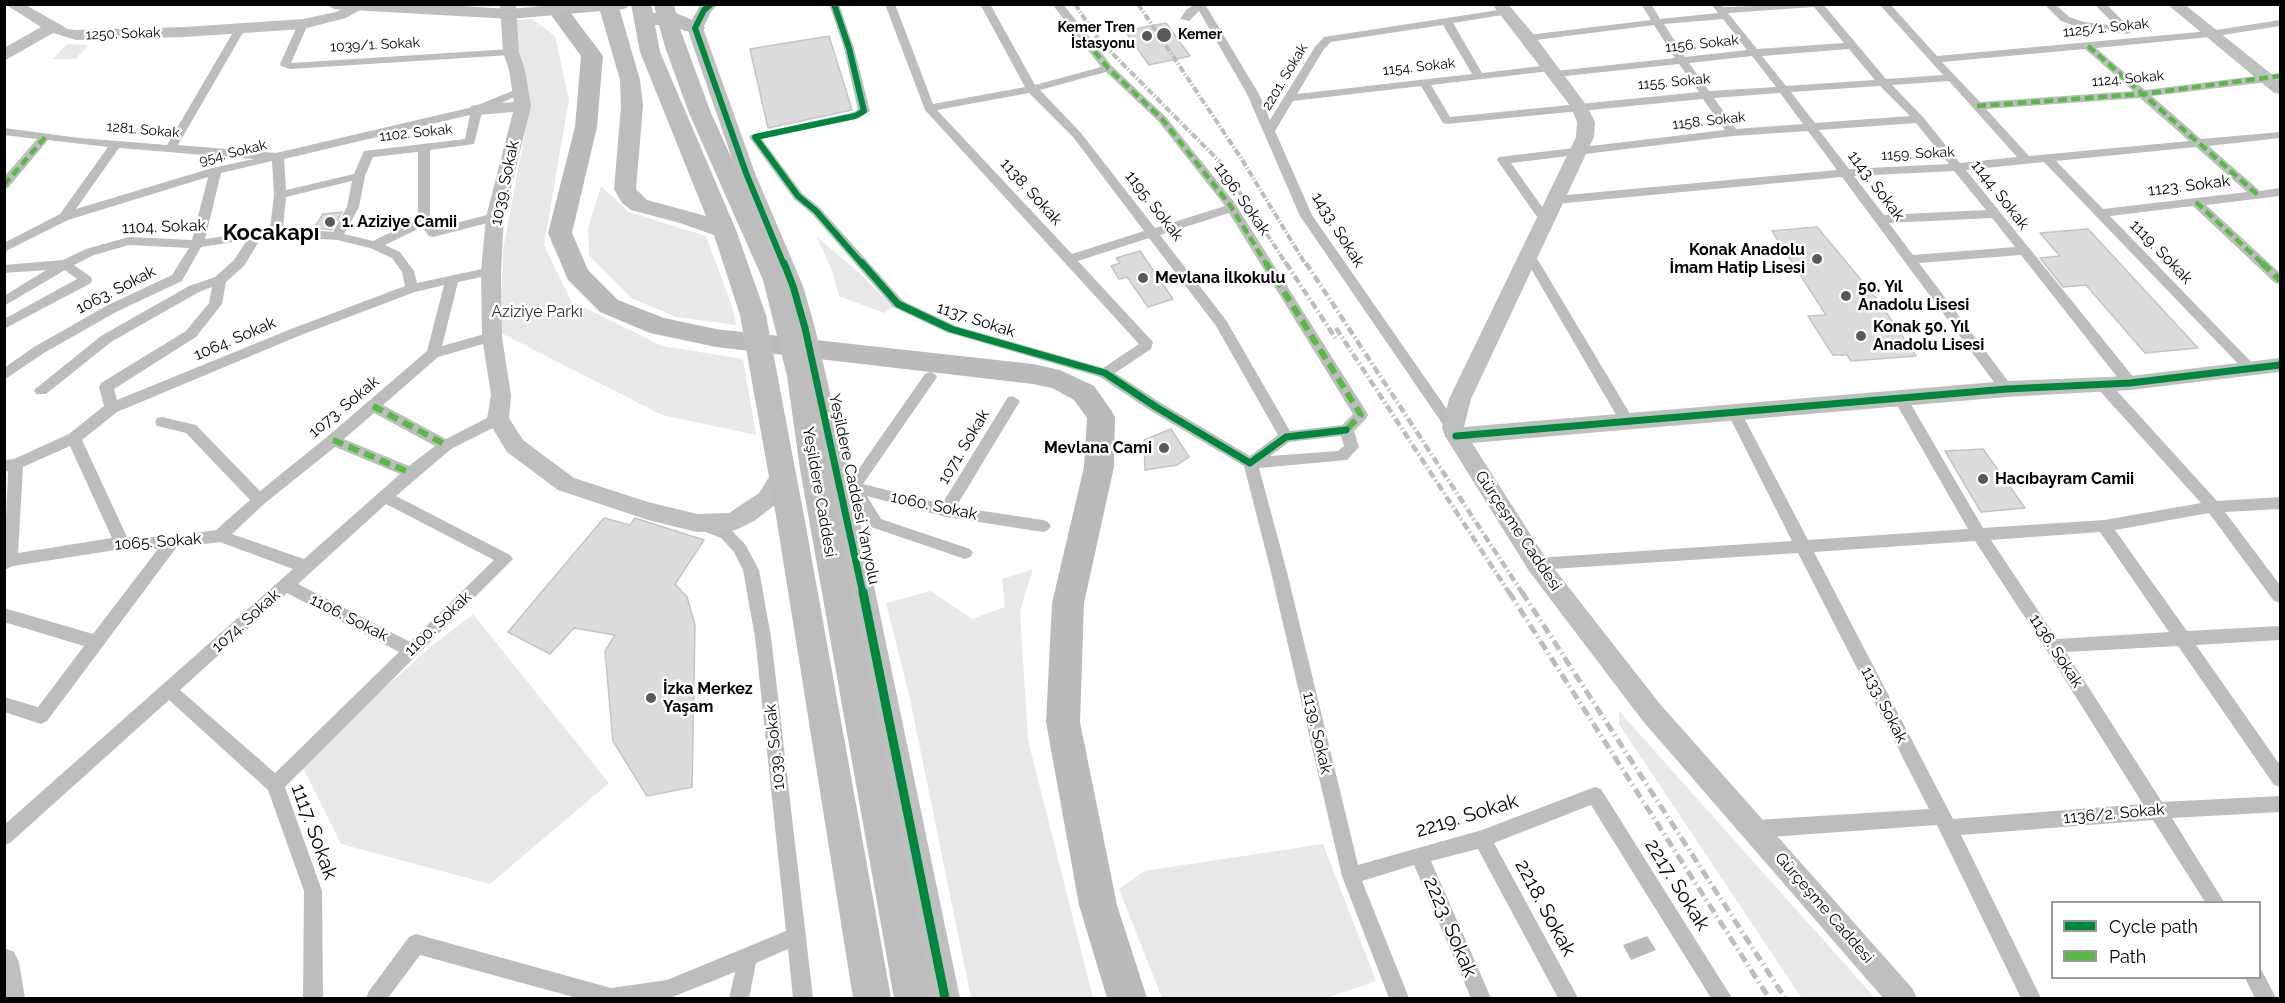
<!DOCTYPE html>
<html>
<head>
<meta charset="utf-8">
<style>
	body { margin:0 }
	#map { position:relative; width:2285px; height:1003px; overflow:hidden; background:#fff; font-family:Raleway,sans-serif }
	canvas { display:block }
	.frame { position:absolute; inset:0; border:6px solid #000; pointer-events:none }
	.legend { position:absolute; left:2051px; top:901px; width:210px; height:78px; box-sizing:border-box; background:#fff; border:2px solid #999; margin:0; padding:8px 10px; list-style:none; font-size:18px; color:#000 }
	.legend li { display:flex; align-items:center; gap:12px; height:30px }
	.legend b { width:30px; border:2px solid #999 }
</style>
</head>
<body>
<div id="map">
<canvas width="2285" height="1003"></canvas>
<div class="frame"></div>
<ul class="legend">
<li><b style="height:8px;background:#00873e"></b>Cycle path</li>
<li><b style="height:8px;background:#58b947"></b>Path</li>
</ul>
</div>
<script>
const ctx = document.querySelector('canvas').getContext('2d');
ctx.lineJoin = 'round';
function paint(path, color) { ctx.fillStyle = color; ctx.fill(path, 'evenodd'); }
const shape = rows => new Path2D(rows.map(r => 'M' + r).join(''));
function stroke(path, color, width, dash) { ctx.strokeStyle = color; ctx.lineWidth = width; ctx.lineCap = dash ? 'butt' : 'round'; ctx.setLineDash(dash || []); ctx.stroke(path); }
function write(font, color, halo, rows, align = 'center') {
  ctx.font = font + ' Raleway,sans-serif'; ctx.lineWidth = 5; ctx.setLineDash([]); ctx.textBaseline = 'middle'; ctx.strokeStyle = halo; ctx.fillStyle = color; for (const [text, x, y, turn = 0] of rows) {
    ctx.save(); ctx.translate(x, y); ctx.rotate((+turn || 0) * Math.PI / 180); ctx.textAlign = isNaN(turn) ? turn : align; if (halo) ctx.strokeText(text, 0, 0); ctx.fillText(text, 0, 0); ctx.restore();
  }
}
const green = shape([
	[532,19,555,36,569,99,544,245,571,301,662,346,743,359,756,435,662,415,501,333,503,250,527,122,529,92,519,51,517,20],
	[67,44,89,45,75,59,53,59],
	[601,186,629,212,706,236,733,309,736,325,676,317,631,298,589,256,588,228],
	[817,237,858,272,893,307,884,313,839,296,832,270],
	[1033,569,1020,611,1028,740,1093,998,971,998,910,699,886,603,930,591,972,619,1005,607,1002,579],
	[473,614,609,783,490,884,341,844,300,762,432,646],
	[1619,711,1875,998,1802,998,1619,724],
	[1323,844,1376,981,1326,998,1162,998,1119,889,1144,871]
]);
const water = shape([
	[1647,936,1656,950,1631,960,1623,945]
]);
const river = shape([
	[543,4,564,4,603,56,597,127,572,233,588,270,618,300,664,318,716,329,1033,364,1060,370,1094,386,1111,410,1115,417,1114,467,1084,603,1080,722,1117,905,1147,998,1107,998,1079,905,1046,722,1052,603,1084,467,1087,418,1074,400,1052,388,1033,384,716,347,650,333,600,312,568,280,548,233,575,127,581,56,543,4]
]);
const building = shape([
	[1166,23,1190,56,1149,65,1125,31,1166,23],
	[829,36,852,110,768,128,750,49,829,36],
	[342,212,332,230,314,228,323,214,342,212],
	[1817,227,1877,299,1916,356,1851,361,1847,355,1833,355,1808,316,1826,315,1772,231,1817,227],
	[2088,229,2198,348,2145,353,2086,285,2063,287,2040,258,2060,256,2040,233,2088,229],
	[1140,251,1173,299,1148,307,1127,277,1119,279,1111,266,1120,263,1116,258,1140,251],
	[1171,429,1189,457,1177,465,1145,470,1144,440,1171,429],
	[1983,449,2025,508,1981,512,1945,451,1983,449],
	[604,518,630,525,635,518,704,540,675,584,687,597,695,625,692,787,647,796,613,741,605,651,615,635,574,628,550,654,508,632,604,518]
]);
const street = shape([
	[829,4,839,4,854,48,870,111,859,118,762,139,802,193,820,208,903,301,956,326,1103,368,1139,344,925,110,885,4,895,4,933,104,1025,87,980,4,990,4,1035,85,1101,67,1052,4,1063,4,1112,66,1166,117,1234,202,1366,411,1368,415,1366,419,1354,431,1359,447,1347,460,1259,468,1286,568,1358,865,1482,830,1595,787,1601,789,1732,998,1711,998,1591,805,1494,843,1578,998,1558,998,1478,849,1431,861,1491,998,1471,998,1414,865,1362,881,1409,998,1389,998,1342,876,1270,568,1244,466,1151,411,1100,377,946,332,893,307,812,214,794,199,749,137,751,135,851,113,858,110,844,48,829,4],
	[1106,72,1158,121,1225,206,1155,228,1081,133,1040,90,1106,72],
	[1029,93,1073,137,1144,231,1072,254,937,110,1029,93],
	[1229,213,1353,414,1342,425,1290,431,1226,320,1160,235,1229,213],
	[1149,238,1216,326,1278,435,1250,456,1161,403,1115,373,1151,349,1153,342,1078,261,1149,238],
	[1341,436,1344,446,1338,451,1270,456,1289,442,1341,436],
	[1195,4,1208,4,1206,6,1259,94,1270,120,1315,47,1324,37,1505,9,1509,10,1509,14,1453,23,1482,73,1550,65,1555,68,1550,71,1431,85,1450,117,1699,92,1679,64,1556,77,1551,74,1556,71,1675,58,1654,25,1528,41,1523,38,1528,35,1651,20,1641,4,1651,4,1660,19,1718,13,1711,4,1722,4,1723,7,1823,4,1886,79,1943,75,1879,4,1890,4,1937,56,2210,31,2280,20,2280,26,2210,37,2096,48,2145,90,2280,73,2280,79,2268,82,2152,96,2201,139,2280,132,2280,138,2209,146,2260,191,2280,188,2280,196,2206,205,2280,273,2280,284,2275,283,2193,206,2110,216,2257,368,2250,373,2245,371,2044,162,1966,170,2135,379,2137,383,2135,387,2125,387,2021,255,1919,263,2014,389,2012,393,2002,393,1842,177,1556,204,1550,200,1556,196,1837,170,1808,131,1733,136,1511,163,1552,221,1546,225,1542,224,1497,160,1499,157,1725,130,1703,99,1447,124,1443,123,1421,86,1293,101,1275,131,1312,215,1460,428,1453,433,1448,432,1300,216,1247,94,1199,11,1189,21,1180,19,1186,10,1195,4],
	[1814,7,1844,43,1757,49,1728,13,1814,7],
	[1723,19,1747,50,1685,57,1664,24,1723,19],
	[1443,25,1472,74,1297,94,1324,49,1331,42,1443,25],
	[1849,49,1875,80,1786,86,1762,56,1849,49],
	[2085,49,2133,91,1980,102,1942,62,2085,49],
	[1752,56,1776,87,1709,91,1689,63,1752,56],
	[1949,81,2017,157,1960,163,1923,117,1892,85,1949,81],
	[1880,86,1910,116,1815,123,1791,92,1880,86],
	[1780,93,1803,124,1736,129,1714,98,1780,93],
	[2140,98,2189,141,2029,156,1986,109,2140,98],
	[1916,123,1949,164,1849,169,1819,130,1916,123],
	[2196,147,2247,192,2103,209,2056,161,2196,147],
	[1954,171,1986,210,1884,215,1854,176,1954,171],
	[1992,218,2015,247,1913,255,1889,223,1992,218],
	[2044,4,2055,4,2069,17,2084,22,2116,26,2094,4,2106,4,2133,31,2128,34,2078,27,2061,21,2044,4],
	[303,21,308,24,291,63,511,49,516,52,511,55,290,69,281,66,280,64,298,24,303,21],
	[240,26,245,29,178,145,276,153,473,107,517,89,521,88,527,91,482,112,474,144,430,150,430,221,436,228,495,213,499,214,499,220,433,237,429,236,422,227,385,245,400,252,414,271,417,283,491,267,497,271,496,274,458,282,442,346,492,332,499,337,497,340,438,357,383,405,446,439,493,415,503,415,505,419,503,423,451,449,396,496,510,555,513,559,285,787,322,891,323,998,303,998,304,891,268,790,169,700,10,843,4,845,4,825,293,569,220,542,176,548,47,721,41,724,4,712,4,697,38,707,84,646,4,622,4,608,93,634,158,549,122,549,13,566,4,570,8,471,4,471,4,460,14,459,69,434,104,406,99,387,101,383,186,331,209,303,212,287,199,292,111,342,46,394,36,394,34,390,101,336,189,286,215,277,234,260,247,240,201,247,182,281,116,312,44,353,4,380,4,368,34,347,106,306,172,275,189,248,129,245,94,255,74,265,91,277,92,280,91,283,4,329,4,319,77,279,65,270,4,306,4,296,46,270,4,273,4,265,63,260,86,249,129,237,192,240,208,177,68,220,4,252,4,243,60,214,108,147,48,140,8,188,4,189,4,177,37,139,4,135,4,128,80,138,167,145,235,29,240,26],
	[470,115,465,139,364,151,354,174,286,190,284,159,470,115],
	[119,148,254,159,212,168,76,209,119,148],
	[418,152,418,219,373,241,344,234,359,207,365,176,373,157,418,152],
	[272,161,274,195,270,229,205,239,221,173,272,161],
	[352,181,347,207,333,232,283,228,286,197,352,181],
	[276,236,337,240,370,248,392,258,402,272,405,286,291,329,117,400,114,389,196,337,222,304,226,282,244,266,261,238,276,236],
	[444,285,427,351,328,436,260,491,196,425,162,417,157,418,155,422,157,426,186,433,250,500,216,530,171,537,127,537,82,440,117,412,301,335,415,292,444,285],
	[374,413,435,446,409,466,344,439,374,413],
	[70,446,112,538,18,553,23,467,70,446],
	[335,447,400,474,304,559,232,534,264,504,335,447],
	[386,504,494,560,410,642,298,584,386,504],
	[287,593,399,652,275,773,180,690,287,593],
	[1529,251,1535,255,1632,417,1634,421,1632,425,1622,425,1523,255,1529,251],
	[930,372,935,374,937,377,935,380,863,484,942,504,1008,397,1013,396,1020,401,956,507,1043,520,1048,522,1051,526,1048,530,1043,532,946,517,867,496,881,519,970,549,973,553,970,557,965,559,871,527,846,487,925,374,930,372],
	[2103,380,2108,381,2217,501,2280,497,2280,509,2225,512,2280,585,2280,603,2274,601,2209,513,2115,530,2187,631,2280,626,2280,640,2196,645,2280,765,2280,787,2274,785,2178,646,2066,652,2162,802,2280,796,2280,812,2172,818,2224,902,2205,902,2153,820,1961,835,2041,998,2021,998,1937,825,1756,838,1750,835,1747,829,1750,823,1756,820,1929,809,1798,553,1537,570,1531,568,1529,564,1531,560,1537,558,1792,541,1727,412,1734,407,1741,412,1808,540,1968,529,1893,398,1900,393,1905,394,1983,528,2104,520,2201,503,2098,389,2096,385,2098,381,2103,380],
	[2100,532,2169,632,2057,639,1991,540,2100,532],
	[1975,541,2047,651,2143,804,1953,819,1814,552,1975,541],
	[703,519,731,530,745,544,759,570,771,637,813,998,793,998,788,949,756,963,749,998,729,998,735,972,670,998,577,998,420,955,388,998,366,998,369,991,409,937,416,934,611,988,667,980,786,931,755,637,743,570,734,552,721,538,698,529,695,525,698,521,703,519],
	[2260,970,2262,971,2276,998,2255,998,2245,978,2260,978,2260,970]
]);
const secondary = shape([
	[5,4,24,4,68,29,76,30,185,27,303,19,336,12,350,4,363,4,365,7,346,18,303,29,185,37,76,40,53,33,4,61,4,48,41,27,5,4],
	[500,4,516,4,519,52,525,70,531,106,504,217,501,271,502,337,511,395,509,418,523,440,574,478,648,502,697,514,729,513,759,493,774,469,782,467,790,469,793,475,775,505,754,521,740,528,732,531,697,532,648,520,558,490,507,452,487,419,491,395,482,337,481,271,486,217,513,112,477,115,471,114,469,110,471,106,477,105,514,102,509,70,503,52,500,4],
	[701,4,718,4,711,12,703,28,755,173,803,286,815,328,868,557,960,998,930,998,844,557,795,328,783,286,737,173,687,28,701,4],
	[1492,4,1508,4,1534,35,1587,106,1595,122,1594,137,1471,399,1464,427,2007,381,2130,376,2280,358,2280,372,2130,390,2007,397,1472,443,1545,557,1660,704,1912,988,1917,998,1883,998,1642,720,1529,571,1445,436,1442,428,1449,399,1576,137,1577,122,1571,107,1492,4],
	[2167,4,2184,4,2280,81,2280,94,2274,93,2167,4],
	[4,948,14,952,19,962,25,998,4,998,4,948]
]);
const primary = shape([
	[326,4,430,4,510,9,562,4,632,4,624,9,510,19,334,9,326,4]
]);
const highway = shape([
	[598,4,618,4,640,80,643,106,636,189,647,200,706,216,640,52,631,4,651,4,653,13,656,13,654,4,674,4,676,13,702,24,705,28,702,32,695,34,680,29,711,113,787,280,813,376,828,469,932,998,894,998,800,469,787,376,763,280,689,113,665,47,659,25,655,25,660,52,736,230,766,315,804,516,891,998,853,998,776,516,740,315,714,235,680,223,631,210,622,203,614,189,621,106,620,80,598,4]
]);
const railFar2 = shape([
	[1075,4,1098,39,1220,162,1287,265],
	[1138,4,1241,158,1306,265]
]);
const railFar1 = shape([
	[1286,263,1336,339],
	[1306,263,1523,594],
	[1336,328,1510,594]
]);
const rail = shape([
	[1509,592,1769,998],
	[1522,592,1785,998]
]);
const quietFar1 = shape([
	[1086,41,1108,68,1162,119,1230,205,1267,265],
	[2088,46,2258,195],
	[1977,106,2143,94,2280,76],
	[4,185,46,136],
	[2196,202,2264,265]
]);
const quiet = shape([
	[1266,263,1361,415,1346,430],
	[2262,263,2280,280],
	[373,406,446,445],
	[333,440,411,473]
]);
const cyclewayFar2 = shape([
	[711,4,704,10,695,28,746,173,784,265],
	[834,4,849,48,864,111,855,116,755,137,798,196,816,211,863,265]
]);
const cyclewayFar1 = shape([
	[784,263,793,286,805,328,863,594],
	[862,263,898,304,951,329,1105,373,1156,407,1250,463,1286,437,1346,430],
	[1456,436,2007,389,2130,383,2280,365]
]);
const cycleway = shape([
	[863,592,945,998]
]);
const markers = [
	[1164,35,8,"#595959"],
	[1147,36,6,"#595959"],
	[330,222,6,"#595959"],
	[1817,259,6,"#595959"],
	[1143,278,6,"#595959"],
	[1846,296,6,"#595959"],
	[1861,336,6,"#595959"],
	[1164,448,6,"#595959"],
	[1983,479,6,"#595959"],
	[651,698,6,"#595959"]
];
const farPoinames = [
	["Kemer Tren",1135,28],
	["İstasyonu",1135,44],
	["Kemer",1178,35,"left"]
];
const farStreetnames = [
	["1125/1. Sokak",2106,28,-6],
	["1250. Sokak",123,34,-2],
	["1156. Sokak",1702,44,-6],
	["1039/1. Sokak",375,45,-3],
	["1154. Sokak",1419,67,-6],
	["2201. Sokak",1285,77,-59],
	["1124. Sokak",2128,79,-5],
	["1155. Sokak",1674,82,-5],
	["1158. Sokak",1709,121,-6],
	["1281. Sokak",143,130,5],
	["1102. Sokak",416,133,-6],
	["954. Sokak",233,153,-14],
	["1159. Sokak",1918,154,-3]
];
const streetNames = [
	["1039. Sokak",505,183,-78],
	["1143. Sokak",1876,186,53],
	["1123. Sokak",2189,186,-7],
	["1138. Sokak",1031,192,48],
	["1144. Sokak",2000,195,52],
	["1196. Sokak",1242,199,55],
	["1195. Sokak",1154,206,52],
	["1104. Sokak",164,227,-2],
	["1433. Sokak",1338,230,58],
	["1119. Sokak",2161,252,46],
	["1063. Sokak",116,290,-27],
	["1137. Sokak",976,320,18],
	["1064. Sokak",235,339,-23],
	["1073. Sokak",344,407,-40],
	["1071. Sokak",964,447,-59],
	["Yeşildere Caddesi Yanyolu",854,489,78],
	["Yeşildere Caddesi",819,492,80],
	["1060. Sokak",934,506,12],
	["Gürçeşme Caddesi",1518,531,56],
	["1065. Sokak",158,542,-4],
	["1106. Sokak",349,618,27],
	["1074. Sokak",246,621,-42],
	["1100. Sokak",438,624,-44],
	["1136. Sokak",2056,651,57],
	["1133. Sokak",1884,705,63],
	["1139. Sokak",1317,733,77],
	["1039. Sokak",775,747,-96],
	["1136/2. Sokak",2114,814,-5],
	["Gürçeşme Caddesi",1824,908,49]
];
const poiNames = [
	["1. Aziziye Camii",342,222],
	["Konak Anadolu",1805,250,"right"],
	["İmam Hatip Lisesi",1805,268,"right"],
	["Mevlana İlkokulu",1155,278],
	["50. Yıl",1858,287],
	["Anadolu Lisesi",1858,305],
	["Konak 50. Yıl",1873,327],
	["Anadolu Lisesi",1873,345],
	["Mevlana Cami",1152,448,"right"],
	["Hacıbayram Camii",1995,479],
	["İzka Merkez",663,689],
	["Yaşam",663,707]
];
const parkNames = [
	["Aziziye Parkı",537,312]
];
const nearStreetnames = [
	["2219. Sokak",1467,816,-17],
	["1117. Sokak",314,832,70],
	["2217. Sokak",1677,885,58],
	["2218. Sokak",1545,908,62],
	["2223. Sokak",1450,927,67]
];
const districtNames = [
	["Kocakapı",271,233]
];
paint(green, '#e8e8e8');
paint(water, '#bababa');
paint(river, '#bababa');
paint(building, '#dcdcdc');
stroke(building, '#c4c4c4', 1.5);
paint(street, '#bdbdbd');
paint(secondary, '#bfbfbf');
paint(primary, '#bdbdbd');
paint(highway, '#bdbdbd');
stroke(railFar2, '#bdbdbd', 4, [7, 2, 1.5, 2]);
stroke(railFar1, '#bdbdbd', 4.5, [8, 3, 1.5, 3]);
stroke(rail, '#bdbdbd', 5, [10, 4, 1.5, 4]);
stroke(quietFar1, '#58b947', 4.5, [9, 4.5]);
stroke(quiet, '#58b947', 6, [11, 6]);
stroke(cyclewayFar2, '#00873e', 6);
stroke(cyclewayFar1, '#00873e', 7);
stroke(cycleway, '#00873e', 9);
for (const [x, y, r, color] of markers) { const dot = new Path2D(); dot.arc(x, y, r, 0, 2 * Math.PI); ctx.fillStyle = color; ctx.fill(dot); stroke(dot, '#fff', 2); }
write('bold 14px', '#000', '#fff', farPoinames, 'right');
write('14px', '#000', '#fff', farStreetnames);
write('16px', '#000', '#fff', streetNames);
write('bold 16px', '#000', '#fff', poiNames, 'left');
write('16px', '#2d2d2d', '#fff', parkNames);
write('20px', '#000', '#fff', nearStreetnames);
write('bold 22px', '#000', '#fff', districtNames);
</script>
</body>
</html>
